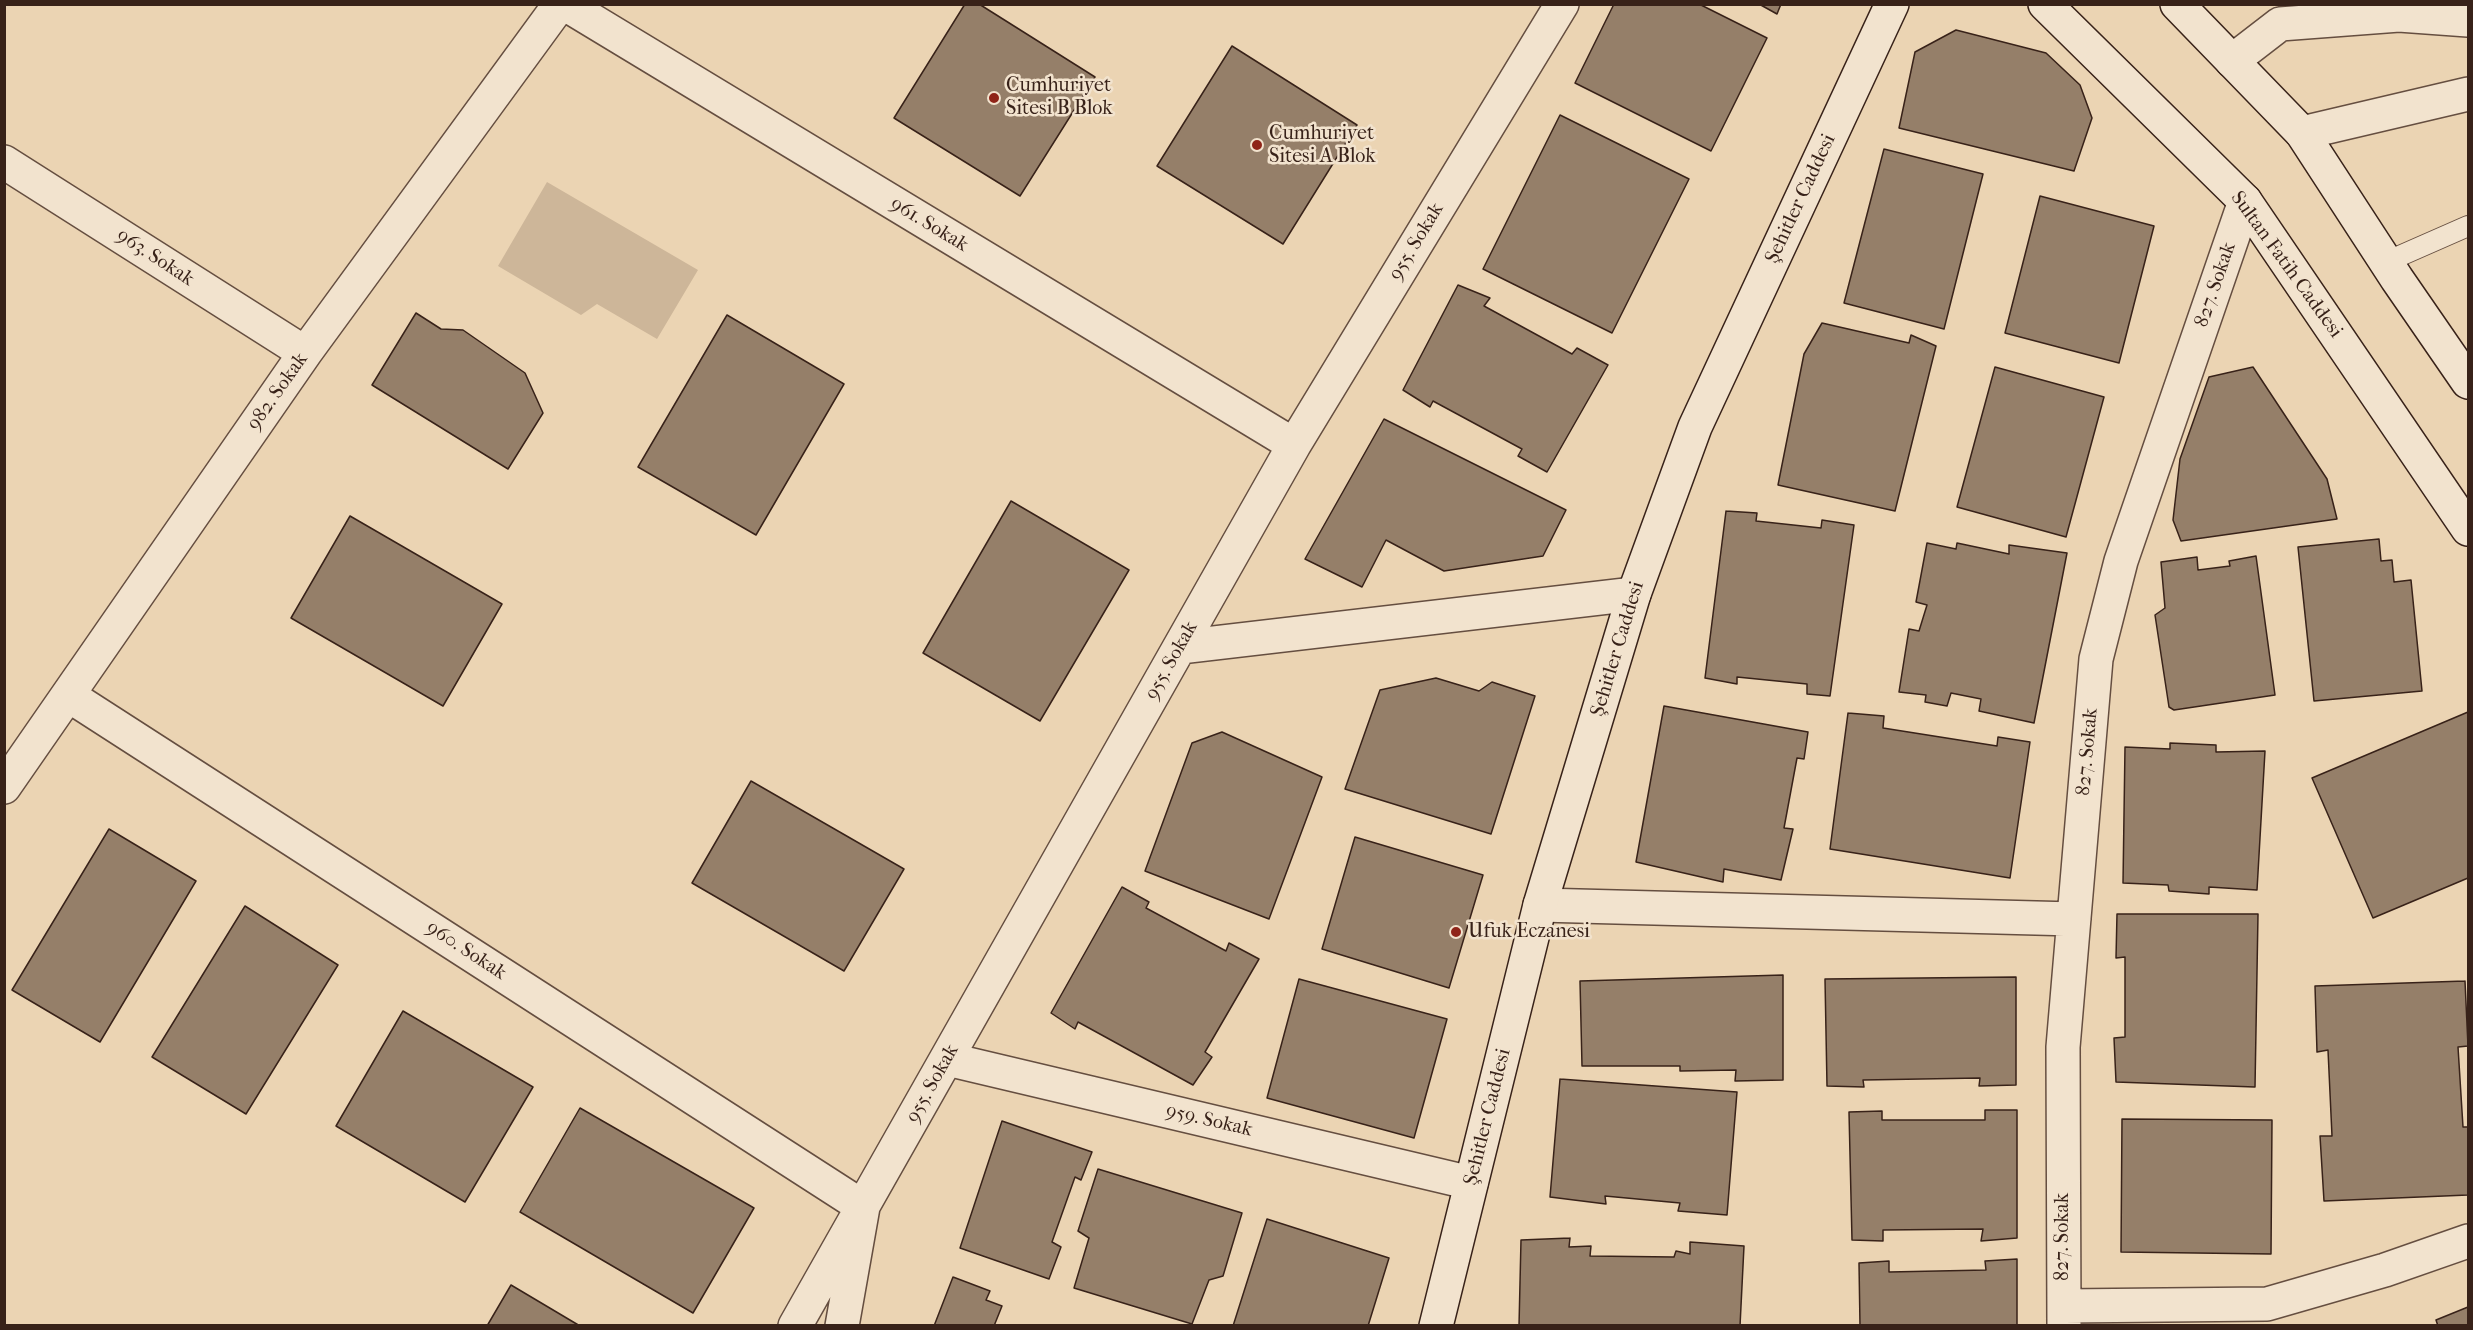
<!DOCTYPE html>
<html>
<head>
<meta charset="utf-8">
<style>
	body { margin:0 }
	#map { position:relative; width:2473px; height:1330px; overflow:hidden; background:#ebd4b3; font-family:"IM FELL French Canon",serif }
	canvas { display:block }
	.frame { position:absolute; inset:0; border:6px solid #382219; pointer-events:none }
</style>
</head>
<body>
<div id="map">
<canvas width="2473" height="1330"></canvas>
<div class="frame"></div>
</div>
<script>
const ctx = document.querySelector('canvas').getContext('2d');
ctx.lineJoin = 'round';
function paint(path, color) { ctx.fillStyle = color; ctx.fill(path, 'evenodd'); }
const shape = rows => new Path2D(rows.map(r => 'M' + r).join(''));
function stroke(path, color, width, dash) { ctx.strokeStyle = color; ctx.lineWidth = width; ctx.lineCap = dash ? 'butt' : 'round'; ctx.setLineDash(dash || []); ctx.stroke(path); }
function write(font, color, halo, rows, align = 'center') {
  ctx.font = font + ' "IM FELL French Canon",serif'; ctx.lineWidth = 5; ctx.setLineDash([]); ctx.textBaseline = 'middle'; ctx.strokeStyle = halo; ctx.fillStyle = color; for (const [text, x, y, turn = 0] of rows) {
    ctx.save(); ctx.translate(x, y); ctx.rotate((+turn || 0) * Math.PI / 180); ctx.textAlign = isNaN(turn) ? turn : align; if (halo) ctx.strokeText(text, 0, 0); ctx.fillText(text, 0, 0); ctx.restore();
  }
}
const green = shape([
	[547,182,698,270,657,339,597,304,581,315,498,266]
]);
const building = shape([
	[965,4,979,4,1095,77,1020,196,894,118,965,4],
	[1614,4,1699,4,1767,38,1711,151,1575,83,1614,4],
	[1759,4,1781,4,1777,14,1759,4],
	[1956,30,2046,53,2080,85,2092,118,2074,171,1899,128,1915,52,1956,30],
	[1232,46,1357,125,1283,244,1157,166,1232,46],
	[1560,115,1689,179,1612,333,1483,269,1560,115],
	[1884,149,1983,174,1944,329,1844,303,1884,149],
	[2040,196,2154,226,2119,363,2005,333,2040,196],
	[1458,285,1490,298,1484,306,1572,354,1577,348,1608,365,1547,472,1518,456,1522,449,1433,401,1430,407,1403,390,1458,285],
	[416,313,441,329,463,330,525,373,543,413,508,469,372,385,416,313],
	[727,315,844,384,756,535,638,467,727,315],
	[1822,323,1909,343,1911,335,1936,346,1895,511,1778,485,1804,354,1822,323],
	[1995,367,2104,397,2066,537,1957,507,1995,367],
	[2253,367,2327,479,2337,519,2181,541,2173,520,2180,459,2209,377,2253,367],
	[1384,419,1566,510,1543,556,1444,571,1386,540,1362,587,1305,559,1384,419],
	[1011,501,1129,570,1040,721,923,653,1011,501],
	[1726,511,1757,513,1756,521,1821,528,1822,520,1854,525,1830,696,1807,694,1807,684,1737,677,1737,684,1705,678,1726,511],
	[350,516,502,604,443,706,291,618,350,516],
	[2379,539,2381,561,2392,560,2394,582,2411,580,2422,691,2314,701,2298,547,2379,539],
	[1927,543,1956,549,1957,543,2009,554,2009,545,2067,553,2034,723,1979,711,1981,699,1951,693,1947,706,1925,702,1926,695,1899,692,1909,629,1919,631,1927,605,1916,602,1927,543],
	[2256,556,2275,695,2174,710,2169,707,2155,615,2165,608,2161,562,2197,557,2198,570,2230,566,2229,561,2256,556],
	[1436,678,1479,691,1492,682,1535,696,1491,834,1345,789,1380,690,1436,678],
	[1664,706,1808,732,1804,759,1797,758,1784,828,1793,829,1781,880,1724,869,1723,882,1636,862,1664,706],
	[2468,712,2468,878,2373,918,2312,778,2468,712],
	[1848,713,1884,716,1883,728,1997,746,1998,737,2030,742,2010,878,1830,849,1848,713],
	[1222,732,1322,777,1269,919,1145,871,1192,743,1222,732],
	[2170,743,2216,745,2216,752,2265,751,2257,890,2209,887,2209,894,2169,891,2168,885,2123,883,2125,747,2170,749,2170,743],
	[751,781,904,869,844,971,692,883,751,781],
	[109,829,196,881,100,1042,12,990,109,829],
	[1355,837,1483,875,1449,988,1322,949,1355,837],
	[1122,887,1149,902,1146,908,1226,951,1229,943,1259,959,1205,1052,1212,1057,1193,1085,1078,1022,1075,1029,1051,1013,1122,887],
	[245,906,338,965,246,1114,152,1057,245,906],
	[2117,914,2258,914,2255,1087,2116,1082,2114,1038,2125,1037,2125,957,2116,958,2117,914],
	[1783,975,1783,1080,1735,1081,1736,1070,1680,1071,1680,1066,1582,1066,1580,981,1783,975],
	[2016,977,2016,1085,1979,1086,1980,1078,1863,1080,1864,1087,1827,1086,1825,979,2016,977],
	[1299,979,1447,1019,1414,1138,1267,1098,1299,979],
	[2465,981,2468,1046,2458,1047,2463,1127,2468,1127,2468,1195,2324,1201,2320,1136,2332,1136,2328,1050,2317,1052,2315,986,2465,981],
	[403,1011,533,1087,465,1202,336,1126,403,1011],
	[1560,1079,1737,1092,1727,1215,1678,1211,1680,1203,1605,1196,1606,1204,1550,1197,1560,1079],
	[580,1108,754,1208,693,1313,520,1212,580,1108],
	[1985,1110,2017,1110,2017,1238,1981,1241,1983,1229,1883,1230,1883,1241,1852,1240,1849,1112,1882,1111,1882,1120,1985,1120,1985,1110],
	[2122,1119,2272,1120,2271,1254,2121,1252,2122,1119],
	[1002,1121,1092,1152,1081,1180,1075,1177,1052,1242,1061,1247,1049,1279,960,1248,1002,1121],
	[1098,1169,1242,1213,1223,1276,1209,1280,1192,1324,1074,1288,1089,1238,1078,1231,1098,1169],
	[1267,1219,1389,1258,1368,1326,1233,1326,1267,1219],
	[1570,1238,1569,1247,1591,1246,1590,1256,1674,1257,1676,1251,1690,1254,1690,1242,1744,1246,1740,1326,1519,1326,1521,1240,1570,1238],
	[2017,1259,2017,1326,1860,1326,1859,1263,1889,1261,1889,1272,1986,1270,1985,1261,2017,1259],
	[953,1277,990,1291,986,1300,1002,1306,994,1326,934,1326,953,1277],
	[511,1285,580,1326,487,1326,511,1285],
	[2468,1307,2468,1326,2438,1326,2436,1320,2468,1307]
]);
const lane = shape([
	[2386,262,2468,226]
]);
const street = shape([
	[565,4,1294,445],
	[2232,61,2280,24,2399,15,2468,20],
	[2302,133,2468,94],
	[4,162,305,353],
	[1180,647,1634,594],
	[68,695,863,1207,842,1326],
	[4,787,305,353,560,4],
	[1540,905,2074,919],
	[947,1059,1471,1183],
	[2064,1306,2267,1304,2385,1270,2468,1241],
	[795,1326,1294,445,1562,4],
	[2064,1326,2063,1047,2096,659,2121,561,2245,201]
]);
const secondary = shape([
	[2045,4,2245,201,2468,529],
	[2177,4,2302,133,2397,279,2468,382],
	[1436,1326,1540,905,1634,594,1695,427,1892,4]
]);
const markers = [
	[994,98,6,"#8f2418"],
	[1257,145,6,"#8f2418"],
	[1456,932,6,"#8f2418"]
];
const poiNames = [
	["Cumhuriyet",1006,86],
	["Sitesi B Blok",1006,109],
	["Cumhuriyet",1269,134],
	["Sitesi A Blok",1269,157],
	["Ufuk Eczanesi",1468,932]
];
const streetNames = [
	["Şehitler Caddesi",1801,199,-65],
	["961. Sokak",929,225,31],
	["955. Sokak",1417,242,-59],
	["963. Sokak",155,258,33],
	["Sultan Fatih Caddesi",2286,265,54],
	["827. Sokak",2216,285,-71],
	["982. Sokak",278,392,-55],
	["Şehitler Caddesi",1618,649,-73],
	["955. Sokak",1172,661,-61],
	["827. Sokak",2088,752,-85],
	["960. Sokak",466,951,33],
	["955. Sokak",933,1084,-61],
	["Şehitler Caddesi",1488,1117,-76],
	["959. Sokak",1209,1121,13],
	["827. Sokak",2063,1237,-90]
];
paint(green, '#cdb699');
paint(building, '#957f69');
stroke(building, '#382219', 1.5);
stroke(lane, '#654e40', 22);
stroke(street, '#654e40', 36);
stroke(secondary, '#382219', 36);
stroke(lane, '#f2e3ce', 20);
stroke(street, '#f2e3ce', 33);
stroke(secondary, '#f2e3ce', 33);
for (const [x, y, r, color] of markers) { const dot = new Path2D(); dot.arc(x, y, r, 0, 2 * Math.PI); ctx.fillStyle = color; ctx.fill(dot); stroke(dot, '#f2e3ce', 2); }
write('20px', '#382219', '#f2e3ce', poiNames, 'left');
write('20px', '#382219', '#f2e3ce', streetNames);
</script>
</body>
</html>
